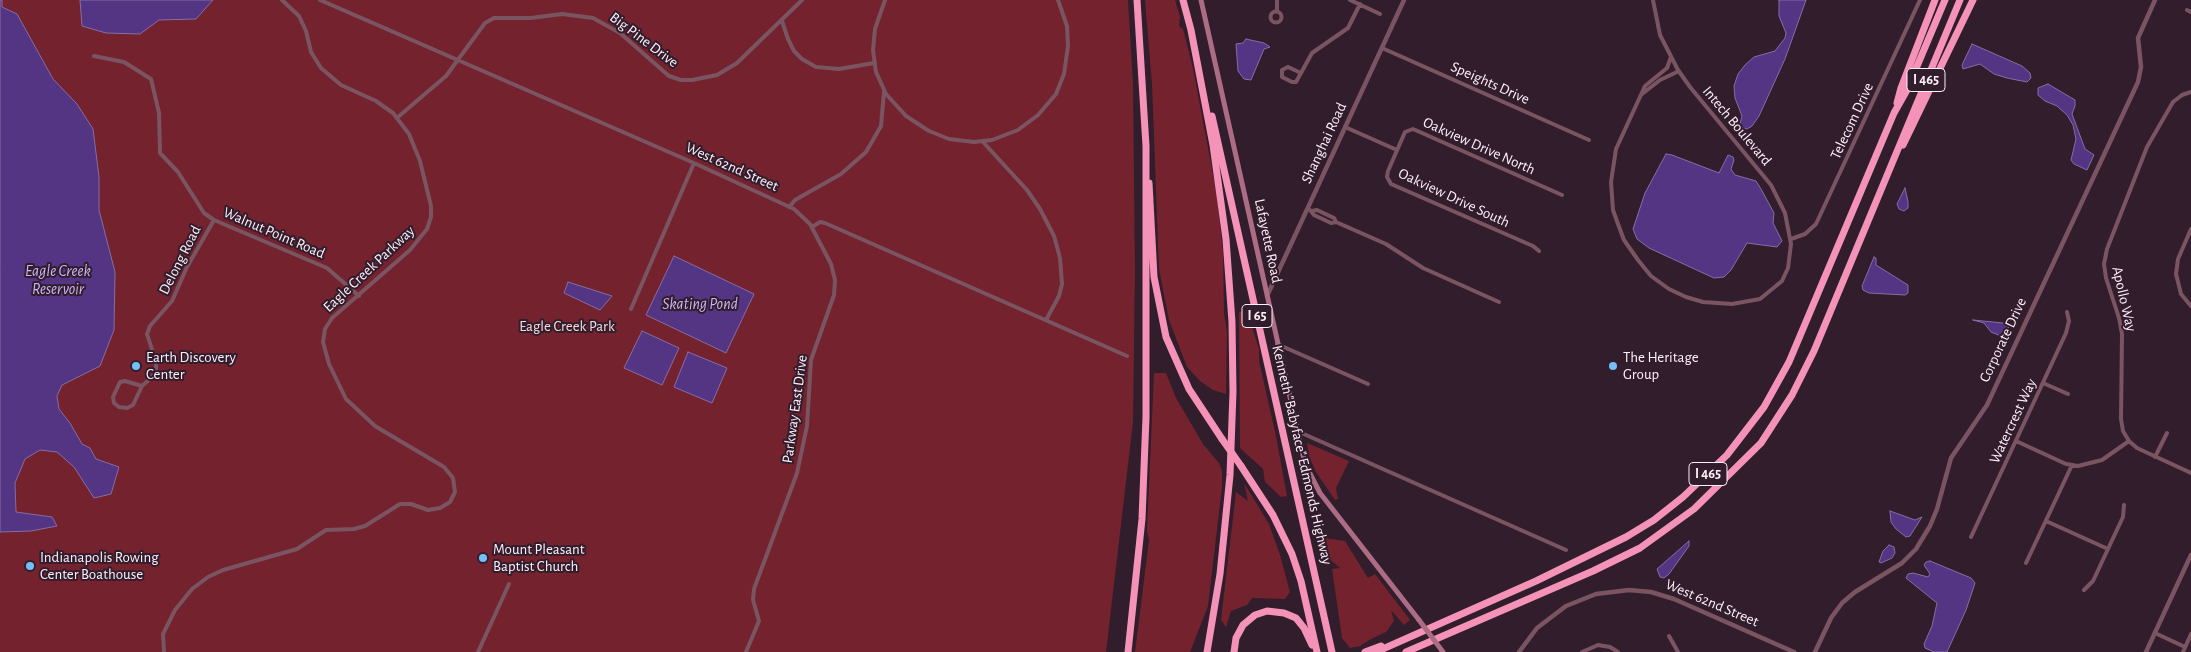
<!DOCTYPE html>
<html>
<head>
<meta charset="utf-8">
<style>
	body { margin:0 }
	canvas { display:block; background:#311d2c }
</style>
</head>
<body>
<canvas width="2191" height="652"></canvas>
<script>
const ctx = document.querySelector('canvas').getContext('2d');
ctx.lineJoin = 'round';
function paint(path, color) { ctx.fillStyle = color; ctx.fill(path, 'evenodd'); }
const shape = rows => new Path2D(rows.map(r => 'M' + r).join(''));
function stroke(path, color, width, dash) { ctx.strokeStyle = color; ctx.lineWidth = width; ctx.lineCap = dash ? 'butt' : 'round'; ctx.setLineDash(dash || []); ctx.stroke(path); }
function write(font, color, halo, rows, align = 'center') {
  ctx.font = font + ' "Alegreya Sans",sans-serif'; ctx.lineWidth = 4; ctx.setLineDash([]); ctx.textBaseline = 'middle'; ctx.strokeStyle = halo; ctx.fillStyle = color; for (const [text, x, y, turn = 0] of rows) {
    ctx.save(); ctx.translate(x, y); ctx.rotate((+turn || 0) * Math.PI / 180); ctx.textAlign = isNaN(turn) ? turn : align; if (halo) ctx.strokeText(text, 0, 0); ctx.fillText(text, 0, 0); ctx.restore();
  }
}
const green = shape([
	[0,0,1128,0,1133,83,1135,272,1133,422,1106,652,0,652],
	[1145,0,1175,0,1180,17,1179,26,1183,29,1193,68,1217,196,1223,253,1224,313,1227,332,1226,394,1213,390,1200,381,1187,367,1169,320,1159,269,1152,84],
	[1247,311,1259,349,1259,361,1276,436,1287,496,1281,497,1265,482,1263,469,1240,448,1239,312],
	[1154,373,1166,373,1176,398,1203,444,1219,463,1222,471,1222,487,1208,606,1190,652,1135,652,1149,540,1147,531],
	[1307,443,1349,461,1336,488,1338,499,1335,500,1316,472,1309,456],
	[1244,483,1269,524,1280,555,1290,592,1285,599,1252,598,1247,605,1231,611,1226,627,1221,620,1236,492,1248,501],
	[1324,538,1345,541,1368,578,1375,574,1410,620,1404,625,1391,610,1394,621,1386,632,1371,639,1360,646,1350,648,1342,638,1332,569,1340,568,1328,558,1322,549]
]);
const water = shape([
	[0,0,2,0,2,7,17,14,53,79,77,104,93,129,99,177,99,210,115,272,114,330,100,366,62,385,57,396,59,409,70,423,82,444,90,448,96,459,119,467,111,494,94,498,74,467,57,452,40,450,25,459,15,483,16,512,52,517,57,526,31,531,0,532,0,0],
	[80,0,213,0,196,19,159,20,140,34,106,33,82,26,80,0],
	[1779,0,1806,0,1785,59,1759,116,1752,126,1747,129,1742,128,1740,124,1742,116,1735,98,1734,86,1738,74,1745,65,1754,57,1775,51,1785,38,1786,33,1779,16,1779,0],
	[1246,39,1264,43,1270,47,1264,49,1251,80,1244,79,1238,71,1236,44,1243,43,1246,39],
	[1972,44,2022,66,2030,73,2031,78,2027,82,2007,78,1994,74,1980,64,1963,69,1962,65,1972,44],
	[2048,84,2075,100,2075,106,2072,114,2085,149,2094,155,2087,170,2074,164,2071,160,2076,139,2073,125,2067,115,2057,106,2045,101,2038,95,2038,88,2048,84],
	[1666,154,1672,155,1719,173,1728,155,1733,157,1734,160,1731,169,1735,175,1756,181,1761,189,1774,213,1773,223,1782,241,1777,247,1747,243,1731,270,1724,277,1714,278,1649,248,1637,239,1633,229,1645,193,1666,154],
	[1905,188,1908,202,1908,208,1904,211,1899,209,1897,204,1905,188],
	[674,256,754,294,726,353,646,315,674,256],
	[1874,257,1876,258,1876,265,1908,285,1908,293,1905,295,1869,293,1863,290,1862,286,1874,257],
	[568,282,612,296,600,310,564,293,568,282],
	[1973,320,2003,323,2009,326,2007,335,2001,336,1991,332,1984,323,1973,320],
	[642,331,679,348,662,385,624,368,642,331],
	[688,352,727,368,712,403,674,387,688,352],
	[1890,511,1915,520,1922,517,1910,536,1906,537,1896,529,1891,522,1890,511],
	[1689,541,1689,546,1669,574,1664,578,1660,577,1657,569,1689,541],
	[1889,545,1894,547,1895,553,1892,558,1881,563,1879,562,1883,551,1889,545],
	[1930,561,1971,578,1975,583,1966,610,1947,652,1934,652,1925,648,1924,644,1932,626,1937,603,1906,578,1908,574,1913,573,1928,577,1930,574,1924,565,1926,562,1930,561]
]);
const minor = shape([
	[320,0,694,163,794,209,810,224,831,264,835,280,834,295,811,360,807,426,797,473,754,589,753,600,759,621,746,652],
	[885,0,875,29,873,50,876,72,886,94,906,116,929,131,949,139,974,142,992,140,1018,130,1038,115,1056,94,1064,74,1068,46,1067,26,1058,0],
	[1350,0,1380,14],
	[1653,0,1660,35,1678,70,1690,87,1771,185,1785,213,1791,244,1788,268,1782,281,1760,299,1732,304,1703,302,1686,297,1669,289,1651,276,1638,260,1624,240,1618,224,1613,210,1611,182,1616,149,1645,86,1667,68,1671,57],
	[2187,10,2191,12],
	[1277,11,1277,0],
	'1270.5 17a5.5 5.5 0 1 1 11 0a5.5 5.5 0 1 1-11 0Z',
	[782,21,788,39,794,51,802,59,816,67,839,69,874,63],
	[1382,48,1589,140],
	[94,56,124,62,151,79,159,113,160,153,178,172,204,213,214,220,327,268,359,296],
	[1288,67,1301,73,1296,82,1292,82,1282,77,1282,70,1288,67],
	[1301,73,1312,53,1348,28,1360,4],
	[2191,92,2182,95,2173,102,2147,147,2107,249,2104,264,2106,278,2119,318,2122,334,2121,419,2123,431,2129,441,2137,448,2191,473],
	[1642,94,1660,80,1679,71],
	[398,117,446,76,485,23,494,18,531,18,562,14,593,18,620,33,669,76,681,80,692,80,717,75,737,63,802,0],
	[1345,127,1397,150],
	[983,142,1027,190,1040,209,1054,236,1060,258,1062,284,1059,296,1046,320],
	[789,207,795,200,841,174,866,152,881,126,884,92],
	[1310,210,1314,215,1331,223,1336,222],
	[1312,211,1317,210,1334,218,1336,222,1386,244,1423,268,1499,302],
	[812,227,820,222,825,223,1127,356],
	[2191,229,2178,259,2176,274,2181,294,2191,306],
	[1791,239,1805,234,1816,224,1920,0],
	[1539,251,1533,246,1391,184,1387,177,1388,171,1405,132,1413,129,1562,195],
	[631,309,694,163],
	[1277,344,1368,384],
	[2043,383,2068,394],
	[142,386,133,405,127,408,119,407,114,403,113,397,120,382,125,381,142,386,152,377,156,370,156,362,147,334,150,326,172,301,187,267,214,220],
	[1297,431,1566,550],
	[2016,441,2066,464,2078,466,2102,460,2129,441],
	[2155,457,2167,433],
	[2046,521,2108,549],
	[1971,537,2066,333,2069,321,2067,312],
	[2026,563,2072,465],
	[2084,590,2093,581,2123,517,2124,505],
	[2155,633,2185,647],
	[1669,636,1678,652],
	[164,652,163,634,175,610,192,589,208,577,223,570,297,549,326,530,354,529,365,526,400,504,411,504,428,510,440,508,450,502,455,492,453,478,444,467,375,426,346,399,329,364,323,342,325,329,332,318,410,250,427,229,431,217,431,206,420,161,409,134,393,113,376,101,341,85,321,68,311,52,306,31,299,16,282,0],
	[478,652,509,584],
	[1582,652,1598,645,1610,647,1618,652],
	[2183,652,2191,634]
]);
const tertiary = shape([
	[1267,296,1404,0],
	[1519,652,1537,628,1566,606,1596,594,1629,590,1651,592,1674,599,1794,652],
	[1815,652,1831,618,1842,603,1855,592,1902,563,1916,549,1930,526,1937,509,1951,458,1987,405,2138,82,2141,67,2138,38,2155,0],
	[2146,652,2191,555]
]);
const secondary = shape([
	[1201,0,1305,464,1320,493,1419,620]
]);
const motorway = shape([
	[1183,0,1191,30,1213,145,1226,239,1232,322,1233,392,1230,475,1220,574,1207,652],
	[1897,103,1901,88,1935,0],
	[1212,116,1332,652],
	[1903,145,1973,0],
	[1149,183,1154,277,1166,337,1189,389,1222,439],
	[1241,466,1273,515,1292,554,1301,581,1317,652],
	[1128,652,1142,519,1146,417,1146,146,1137,0],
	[1234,652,1236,638,1243,625,1255,615,1267,611,1284,613,1296,618,1304,628,1312,645],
	[1365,652,1381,646],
	[1376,652,1536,581,1626,537,1654,520,1683,497,1727,455,1764,407,1789,362,1894,113,1907,90,1945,0],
	[1406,652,1593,571,1640,548,1694,509,1761,443,1792,395,1814,351,1960,0]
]);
const secondaryBridge = shape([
	[1419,620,1443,652]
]);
const motorwayBridge = shape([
	[1222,439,1241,466]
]);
const markers = [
	[136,366,5,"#74c0f6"],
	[1613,366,5,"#74c0f6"],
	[483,558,5,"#74c0f6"],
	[30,566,5,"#74c0f6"]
];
const shields = [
	[1926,80,38],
	[1257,316,30],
	[1708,474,38]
];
const shieldNames = [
	["I 465",1926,80],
	["I 65",1257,316],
	["I 465",1708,474]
];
const streetNames = [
	["Big Pine Drive",644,40,37],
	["Speights Drive",1490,83,24],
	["Telecom Drive",1852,121,-65],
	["Intech Boulevard",1737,126,50],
	["Shanghai Road",1324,143,-65],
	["Oakview Drive North",1479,146,24],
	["West 62nd Street",732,167,24],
	["Oakview Drive South",1454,198,25],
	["Walnut Point Road",274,233,23],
	["Lafayette Road",1268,241,78],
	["Delong Road",180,260,-63],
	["Eagle Creek Parkway",369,269,-43],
	["Apollo Way",2124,299,77],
	["Corporate Drive",2003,340,-65],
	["Parkway East Drive",795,409,-82],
	["Watercrest Way",2013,421,-65],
	["Kenneth \"Babyface\" Edmonds Highway",1302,455,77],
	["West 62nd Street",1712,603,23]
];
const parkNames = [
	["Eagle Creek Park",567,326]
];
const poiNames = [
	["Earth Discovery",146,357],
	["Center",146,374],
	["The Heritage",1623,357],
	["Group",1623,374],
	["Mount Pleasant",493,549],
	["Baptist Church",493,566],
	["Indianapolis Rowing",40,557],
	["Center Boathouse",40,574]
];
const waterNames = [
	["Eagle Creek",58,271],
	["Reservoir",58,289],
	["Skating Pond",700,304]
];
paint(green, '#73222e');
paint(water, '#533583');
stroke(water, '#866da6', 1);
stroke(minor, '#7b5462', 4);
stroke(tertiary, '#7b5462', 4.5);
stroke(secondary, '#ac6d84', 5);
stroke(motorway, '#f492b7', 7);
stroke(secondaryBridge, '#ac6d84', 5);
stroke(motorwayBridge, '#f492b7', 7);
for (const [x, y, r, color] of markers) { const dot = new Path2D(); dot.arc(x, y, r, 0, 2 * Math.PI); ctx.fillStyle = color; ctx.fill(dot); stroke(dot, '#311d2c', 2); }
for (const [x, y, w] of shields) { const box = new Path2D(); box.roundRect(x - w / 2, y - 11.5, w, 23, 4); ctx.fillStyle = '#311d2c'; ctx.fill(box); stroke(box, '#feeff9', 1); }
write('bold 14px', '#feeff9', null, shieldNames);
write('15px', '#feeff9', '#311d2c', streetNames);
write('15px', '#f6dadb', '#311d2c', parkNames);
write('15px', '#feeff9', '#311d2c', poiNames, 'left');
write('italic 16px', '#cab6f8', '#311d2c', waterNames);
</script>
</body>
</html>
